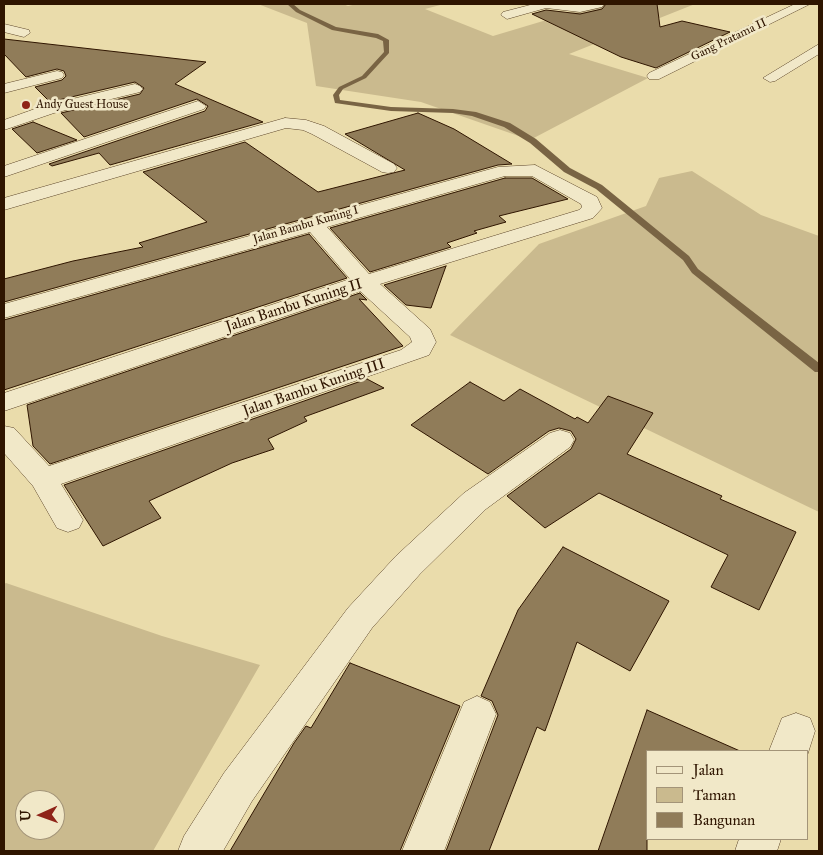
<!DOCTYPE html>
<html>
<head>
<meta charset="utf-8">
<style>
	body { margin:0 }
	#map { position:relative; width:823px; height:855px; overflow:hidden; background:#eadcab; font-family:"IM FELL Great Primer",serif }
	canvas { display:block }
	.frame { position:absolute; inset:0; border:5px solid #2f1500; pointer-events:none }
	.legend { position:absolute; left:646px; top:750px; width:162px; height:90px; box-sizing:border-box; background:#f1e8c8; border:1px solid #a39478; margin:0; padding:6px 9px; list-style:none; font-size:15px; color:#2f1500 }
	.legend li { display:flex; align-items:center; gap:10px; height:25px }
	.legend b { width:25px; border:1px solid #a39478 }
	.north { position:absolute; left:15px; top:790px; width:50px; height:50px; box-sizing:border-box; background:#f1e8c8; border:1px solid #a39478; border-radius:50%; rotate:268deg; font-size:14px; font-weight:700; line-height:20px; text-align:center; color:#2f1500 }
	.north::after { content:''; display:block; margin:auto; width:18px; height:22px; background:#8f2418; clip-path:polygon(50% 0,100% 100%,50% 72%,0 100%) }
</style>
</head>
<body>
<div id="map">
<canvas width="823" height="855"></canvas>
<div class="frame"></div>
<ul class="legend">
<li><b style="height:6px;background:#f1e8c8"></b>Jalan</li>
<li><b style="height:14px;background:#caba8e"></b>Taman</li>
<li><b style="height:14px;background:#907c59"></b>Bangunan</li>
</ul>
<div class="north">U</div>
</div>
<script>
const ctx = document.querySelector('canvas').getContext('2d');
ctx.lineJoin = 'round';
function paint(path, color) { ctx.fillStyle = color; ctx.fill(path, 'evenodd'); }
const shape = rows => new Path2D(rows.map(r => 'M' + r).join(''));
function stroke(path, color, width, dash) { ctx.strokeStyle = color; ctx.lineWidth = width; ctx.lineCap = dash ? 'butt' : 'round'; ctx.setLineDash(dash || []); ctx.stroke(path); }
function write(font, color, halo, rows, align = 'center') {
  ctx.font = font + ' "IM FELL Great Primer",serif'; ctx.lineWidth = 5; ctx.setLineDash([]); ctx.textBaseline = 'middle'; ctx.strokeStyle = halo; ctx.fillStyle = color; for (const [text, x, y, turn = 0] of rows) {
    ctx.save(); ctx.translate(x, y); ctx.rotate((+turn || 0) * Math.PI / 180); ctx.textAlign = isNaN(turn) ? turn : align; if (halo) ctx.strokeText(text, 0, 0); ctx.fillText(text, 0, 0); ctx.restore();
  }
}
const green = shape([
	[258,4,343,4,348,6,357,4,444,4,425,9,493,36,600,4,695,4,569,54,648,78,530,140,421,102,316,86,307,23],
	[692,171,761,215,819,236,819,512,450,335,539,244,646,206,659,178],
	[6,583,162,636,260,665,153,851,4,851,4,584],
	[25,800,55,800,55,830,25,830]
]);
const stream = shape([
	[287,4,293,4,300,10,336,27,378,34,389,40,389,53,366,78,343,89,339,95,340,100,391,107,453,109,476,112,510,123,536,139,570,168,602,185,689,256,698,269,819,363,819,372,815,372,692,273,683,260,596,189,564,172,530,143,504,127,472,116,453,113,391,111,335,103,333,95,339,87,362,76,384,52,383,41,376,38,332,30,296,12,287,4]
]);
const building = shape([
	[606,4,657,4,660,27,682,21,730,32,656,68,621,57,532,14,546,10,580,14,602,9,606,4],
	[4,39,206,62,175,84,263,122,110,165,99,153,52,166,49,164,205,111,208,106,197,99,84,137,61,113,140,94,144,88,135,82,50,102,35,87,62,80,66,76,64,71,57,69,26,77,4,54,4,39],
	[418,113,454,129,512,164,498,165,4,302,4,279,73,261,143,247,139,243,207,222,143,172,245,142,318,192,405,170,345,134,418,113],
	[33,122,77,140,37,153,12,129,33,122],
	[505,178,532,178,568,199,499,216,506,222,474,231,477,233,447,243,451,247,370,272,330,228,505,178],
	[309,234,347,278,4,390,4,320,309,234],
	[446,266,431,308,406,305,384,285,446,266],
	[360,293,367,300,359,299,403,346,50,464,33,446,27,405,360,293],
	[367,379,384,388,304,417,307,421,268,439,274,449,232,463,149,501,161,518,103,546,64,485,367,379],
	[470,382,504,401,520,389,575,419,577,417,588,423,608,396,653,413,627,454,722,496,720,499,796,532,759,610,711,587,728,555,599,493,545,528,507,496,571,449,576,439,571,431,559,428,549,431,488,474,411,425,470,382],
	[563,547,669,601,630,671,577,642,545,731,537,727,489,851,446,851,498,715,492,701,481,696,518,610,563,547],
	[350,663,460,706,400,851,230,851,294,743,306,726,311,728,350,663],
	[647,710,740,751,647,751,647,851,598,851,647,710]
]);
const minor = shape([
	[534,4,604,4,602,7,580,12,546,8,507,19,501,15,503,12,534,4],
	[795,4,810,4,659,79,649,79,647,76,649,73,795,4],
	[4,24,29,30,30,33,24,37,4,32,4,24],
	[819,44,819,54,775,81,770,82,763,78,819,44],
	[57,71,62,72,64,75,62,78,4,93,4,84,57,71],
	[135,84,140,86,143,89,140,92,54,113,4,130,4,120,43,106,135,84],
	[198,101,206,106,204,109,4,177,4,166,198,101],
	[285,118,306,120,324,126,394,164,397,168,394,172,388,173,382,172,312,134,303,130,286,128,4,210,4,198,285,118],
	[535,165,597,197,602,208,593,218,380,284,430,329,436,342,429,355,61,484,83,520,79,528,68,532,57,528,33,486,4,453,4,426,14,428,49,466,401,350,412,342,410,337,360,291,4,411,4,393,350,279,310,232,4,318,4,304,498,167,535,165],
	[505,176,532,176,581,204,582,207,579,210,369,274,327,227,505,176],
	[560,430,570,433,574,440,570,447,486,509,420,574,372,628,252,801,223,851,178,851,184,836,224,773,348,608,396,556,464,493,550,433,560,430],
	[477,696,490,702,496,714,444,851,402,851,464,702,477,696],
	[796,713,810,718,815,731,807,756,807,751,769,751,782,718,796,713],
	[739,839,781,839,777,851,735,851,739,839]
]);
const markers = [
	[26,105,5,"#8f2418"]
];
const farStreetnames = [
	["Gang Pratama II",729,40,-26],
	["Jalan Bambu Kuning I",306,225,-16]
];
const farPoinames = [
	["Andy Guest House",36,105]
];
const streetNames = [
	["Jalan Bambu Kuning II",294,306,-18],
	["Jalan Bambu Kuning III",314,388,-19]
];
paint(green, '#caba8e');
paint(stream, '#796444');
paint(building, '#907c59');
stroke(building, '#2f1500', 1);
stroke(minor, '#5e472b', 1);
paint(minor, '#f1e8c8');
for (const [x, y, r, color] of markers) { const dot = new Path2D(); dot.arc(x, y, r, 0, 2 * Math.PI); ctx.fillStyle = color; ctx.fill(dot); stroke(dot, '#f1e8c8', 2); }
write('12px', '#2f1500', '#f1e8c8', farStreetnames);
write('12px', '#2f1500', '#f1e8c8', farPoinames, 'left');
write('15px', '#2f1500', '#f1e8c8', streetNames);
</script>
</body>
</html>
